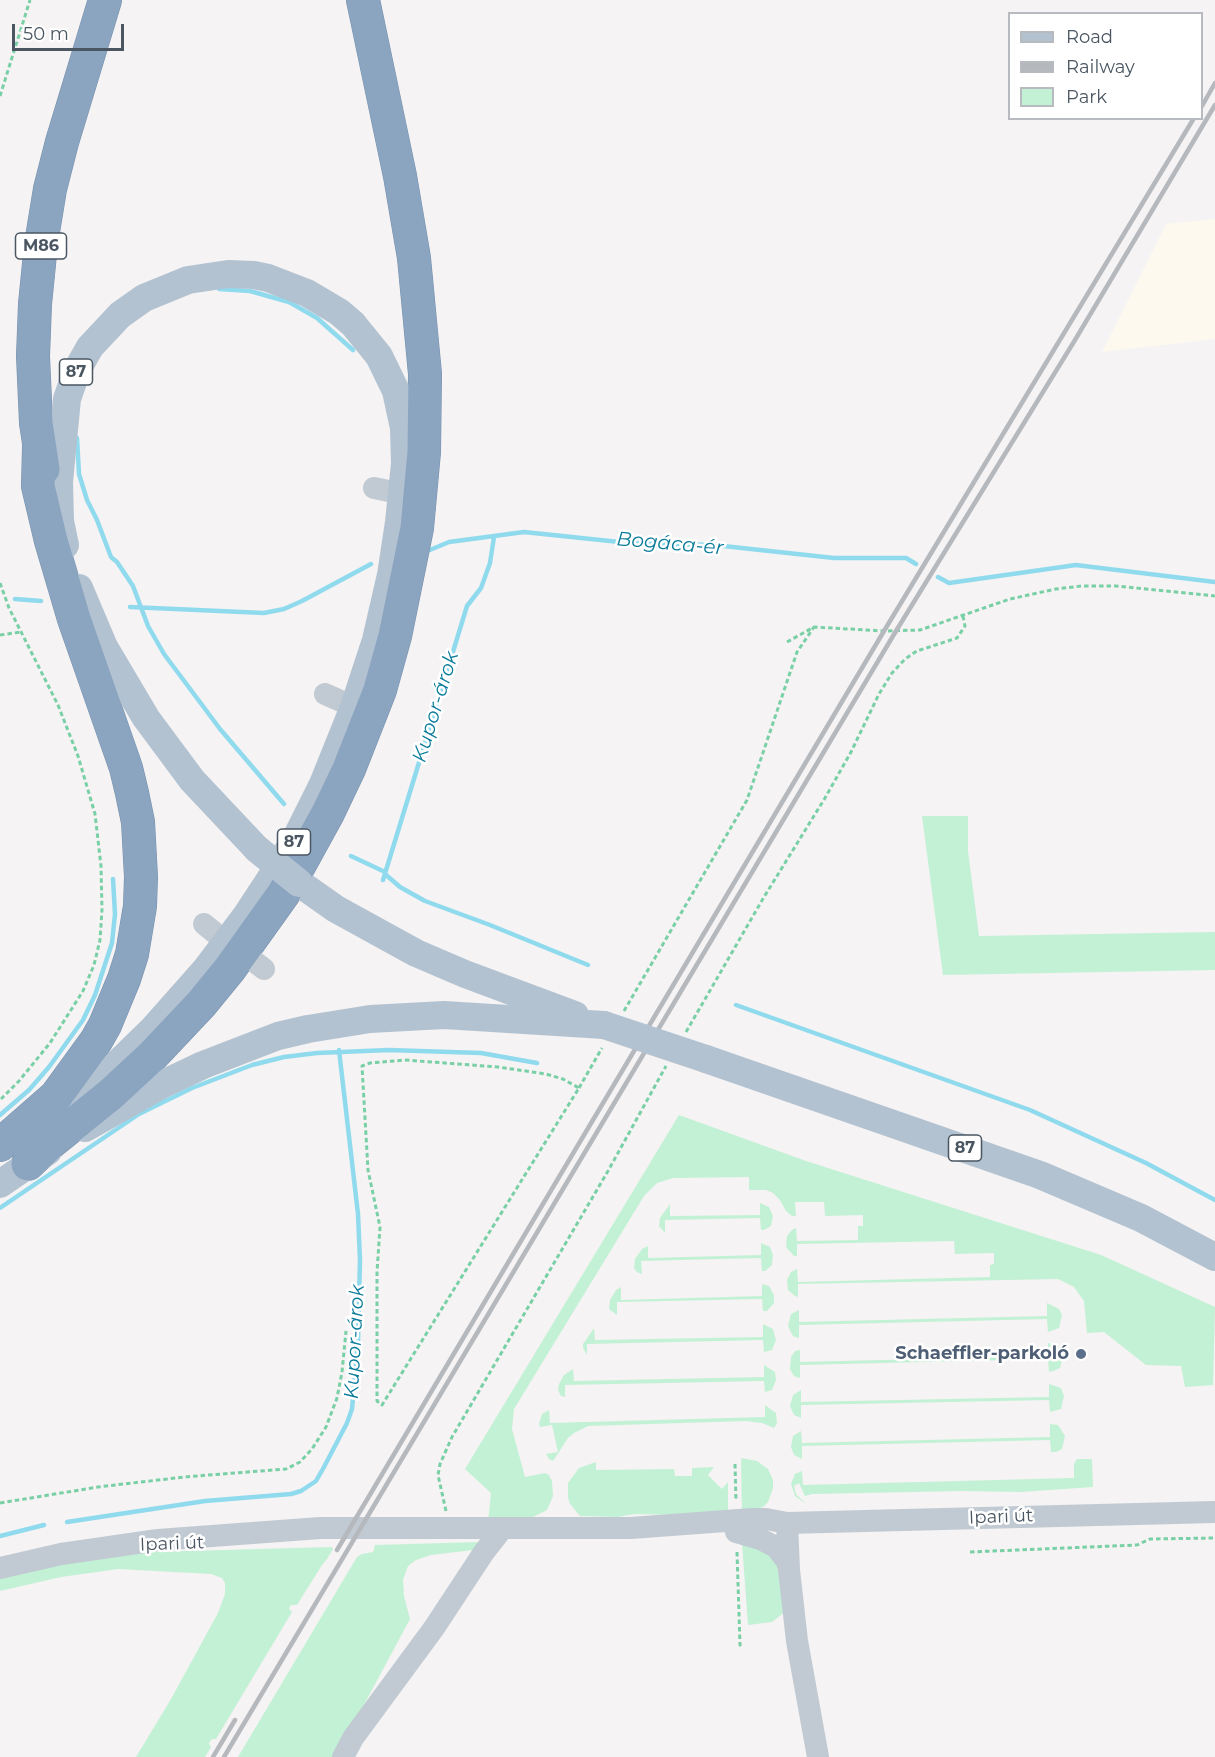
<!DOCTYPE html>
<html>
<head>
<meta charset="utf-8">
<style>
	body { margin:0 }
	#map { position:relative; width:1215px; height:1757px; overflow:hidden; background:#f5f3f3; font-family:Montserrat,sans-serif }
	canvas { display:block }
	.legend { position:absolute; left:1008px; top:12px; width:195px; height:108px; box-sizing:border-box; background:#fff; border:2px solid #b7bbc0; margin:0; padding:8px 10px; list-style:none; font-size:18px; color:#4a5661 }
	.legend li { display:flex; align-items:center; gap:12px; height:30px }
	.legend b { width:30px; border:2px solid #b7bbc0 }
	.scale { position:absolute; left:12px; top:24px; width:112px; height:27px; box-sizing:border-box; border:3px solid #4a5661; border-top:0; padding-left:8px; font-size:18px; line-height:21px; white-space:nowrap; color:#4a5661; -webkit-text-stroke:4px #fff; paint-order:stroke }
</style>
</head>
<body>
<div id="map">
<canvas width="1215" height="1757"></canvas>
<ul class="legend">
<li><b style="height:8px;background:#b3c2d1"></b>Road</li>
<li><b style="height:8px;background:#b5b8bd"></b>Railway</li>
<li><b style="height:16px;background:#c3f1d5"></b>Park</li>
</ul>
<div class="scale">50 m</div>
</div>
<script>
const ctx = document.querySelector('canvas').getContext('2d');
ctx.lineJoin = 'round';
function paint(path, color) { ctx.fillStyle = color; ctx.fill(path, 'evenodd'); }
const shape = rows => new Path2D(rows.map(r => 'M' + r).join(''));
function stroke(path, color, width, dash) { ctx.strokeStyle = color; ctx.lineWidth = width; ctx.lineCap = dash ? 'butt' : 'round'; ctx.setLineDash(dash || []); ctx.stroke(path); }
function write(font, color, halo, rows, align = 'center') {
  ctx.font = font + ' Montserrat,sans-serif'; ctx.lineWidth = 5; ctx.setLineDash([]); ctx.textBaseline = 'middle'; ctx.strokeStyle = halo; ctx.fillStyle = color; for (const [text, x, y, turn = 0] of rows) {
    ctx.save(); ctx.translate(x, y); ctx.rotate((+turn || 0) * Math.PI / 180); ctx.textAlign = isNaN(turn) ? turn : align; if (halo) ctx.strokeText(text, 0, 0); ctx.fillText(text, 0, 0); ctx.restore();
  }
}
const commercial = shape([
	[1215,219,1215,339,1102,352,1166,224]
]);
const green = shape([
	[922,816,968,816,968,851,979,936,1215,932,1215,970,943,975],
	[679,1115,806,1161,1101,1255,1215,1307,1213,1385,1185,1387,1181,1366,1146,1365,1104,1332,1087,1333,1084,1301,1074,1287,1058,1279,798,1284,798,1297,795,1296,788,1290,787,1280,791,1272,797,1269,798,1282,990,1277,990,1265,994,1264,994,1253,955,1254,954,1241,797,1244,797,1256,794,1256,786,1247,787,1236,792,1230,796,1228,797,1241,858,1240,858,1226,863,1226,863,1215,825,1216,824,1202,795,1202,796,1216,792,1216,786,1211,780,1200,773,1193,766,1190,749,1190,749,1177,673,1178,657,1183,644,1196,514,1409,512,1429,525,1477,545,1473,549,1475,552,1481,553,1496,547,1510,527,1520,488,1522,491,1493,465,1469],
	[760,1203,769,1207,773,1216,771,1226,764,1230,761,1230,760,1218,665,1220,665,1233,659,1226,660,1218,670,1204,670,1216,760,1215],
	[761,1243,770,1247,773,1255,772,1265,765,1271,762,1271,761,1258,641,1261,642,1274,637,1272,634,1268,635,1259,642,1249,648,1246,648,1258,761,1255],
	[762,1284,769,1286,774,1295,774,1303,767,1311,763,1311,762,1299,617,1302,617,1315,609,1309,610,1300,616,1290,621,1287,621,1300,762,1296],
	[1047,1303,1059,1309,1062,1315,1059,1328,1048,1332,1047,1319,799,1325,799,1338,793,1336,788,1326,791,1314,799,1310,799,1322,1047,1316],
	[763,1324,773,1329,776,1340,772,1350,764,1352,763,1340,587,1344,587,1355,583,1348,583,1344,594,1328,595,1340,763,1337],
	[1048,1343,1060,1347,1063,1356,1060,1368,1053,1371,1049,1372,1048,1359,800,1365,800,1378,794,1376,790,1369,791,1357,795,1351,800,1350,800,1362,1048,1356],
	[764,1365,775,1372,776,1380,772,1390,765,1392,764,1381,565,1385,565,1397,561,1396,558,1390,559,1384,564,1375,573,1369,574,1381,764,1377],
	[1049,1384,1061,1388,1064,1396,1061,1409,1050,1412,1049,1400,801,1405,801,1418,794,1415,790,1406,793,1395,801,1390,801,1402,1049,1397],
	[765,1405,776,1413,777,1423,774,1428,762,1423,746,1421,588,1426,574,1433,568,1438,553,1461,549,1459,546,1454,558,1452,552,1425,540,1427,539,1424,542,1414,549,1410,550,1423,765,1417],
	[1050,1424,1058,1425,1065,1436,1062,1449,1056,1452,1051,1452,1050,1440,802,1446,802,1459,794,1455,791,1447,793,1436,801,1431,802,1443,1050,1437],
	[741,1458,757,1461,768,1469,773,1480,773,1488,768,1502,763,1507,742,1514],
	[1077,1459,1092,1459,1093,1487,1020,1492,963,1491,812,1494,805,1496,799,1483,794,1486,796,1494,806,1504,795,1496,791,1484,795,1474,802,1471,803,1485,1074,1478,1074,1464],
	[596,1462,596,1470,674,1469,675,1476,692,1476,692,1468,714,1467,708,1475,722,1489,728,1482,728,1511,678,1515,635,1514,617,1517,580,1516,570,1504,568,1498,568,1483,579,1468],
	[480,1542,473,1550,431,1555,416,1560,408,1566,403,1580,404,1596,410,1619,336,1757,238,1757,357,1557,362,1554,373,1552,375,1545],
	[742,1543,775,1554,786,1611,772,1622,748,1625],
	[332,1547,333,1549,327,1559,322,1565,297,1605,291,1605,289,1609,292,1612,216,1739,212,1739,209,1743,211,1747,205,1757,136,1757,171,1699,218,1613,225,1594,225,1583,222,1578,211,1574,118,1569,61,1577,0,1591,0,1577,42,1567,151,1552]
]);
const stream = shape([
	[219,289,250,291,289,302,317,318,353,350],
	[77,438,79,474,87,500,97,520,111,557,117,562,133,586,148,626,164,654,220,729,284,804],
	[425,552,449,542,524,532,629,543,714,545,834,558,906,558,916,564],
	[938,577,949,583,1076,565,1215,582],
	[15,599,41,601],
	[130,607,264,613,284,609,302,601,371,564],
	[351,856,385,872],
	[385,874,400,887,425,901,490,925,588,965],
	[383,880,467,606,481,588,490,563,494,537],
	[736,1005,1030,1110,1146,1163,1215,1200],
	[0,1115,29,1090,49,1067,83,1020,95,995,112,943,115,914,113,879],
	[0,1208,139,1114,192,1088,252,1065,284,1057,317,1053,389,1050,481,1053,537,1063],
	[67,1522,205,1501,291,1494,301,1491,316,1481,324,1467,347,1423,352,1409,358,1341,360,1260,358,1214,339,1050],
	[0,1536,44,1525]
]);
const path = shape([
	[0,96,30,0],
	[0,583,9,608,58,705,78,756,95,814,101,866,102,910,100,940,94,965,83,991,50,1043,19,1081,0,1100],
	[0,635,21,632],
	[787,642,814,627,884,631,920,630,1010,599,1056,589,1082,586,1116,586,1215,596],
	[624,1011,747,800,797,652,814,627],
	[686,1032,764,897,825,798,851,752,879,694,892,673,905,659,917,651,957,638,965,626,963,616],
	[405,1060,498,1067,546,1074,563,1079,579,1088,382,1405,377,1401,377,1272,380,1227,368,1170,362,1066,370,1063,405,1060],
	[579,1088,602,1048],
	[735,1464,736,1501],
	[0,1503,98,1487,184,1477,286,1469,300,1462,312,1449,326,1427,337,1398,342,1372,346,1331],
	[446,1511,438,1475,440,1464,452,1437,608,1171,666,1066],
	[737,1552,740,1645,742,1647],
	[970,1552,1137,1545,1150,1539,1215,1538]
]);
const minor = shape([
	[374,488,403,494],
	[325,694,354,707],
	[204,924,226,942],
	[242,952,264,969],
	[787,1523,789,1570,797,1641,818,1757],
	[736,1532,760,1539,776,1547,786,1560,789,1568],
	[0,1568,61,1554,158,1540,320,1528,631,1528,752,1519,766,1519,787,1523,1215,1512],
	[343,1757,353,1738,434,1628,484,1552,499,1533]
]);
const major = shape([
	[79,588,104,647,146,718,192,780,257,849],
	[299,883,336,909,416,953,465,974,575,1015],
	[706,1059,1040,1175,1141,1218,1215,1257],
	[44,1122,114,1067,153,1029,207,968,246,916,269,881,296,838,323,784,354,707,376,640,391,575,399,522,405,464,404,428,396,391,379,356,353,324,339,312,307,293,268,278,254,275,228,274,188,280,144,298,120,315,90,347,77,370,67,399,59,482,60,521,65,545],
	[85,1128,163,1084,203,1065,278,1036,308,1029,370,1019,444,1015,604,1025],
	[0,1184,48,1151]
]);
const highway = shape([
	[43,469,36,423,33,356,35,304,41,244,50,189,62,142,105,0],
	[0,1145,56,1096,96,1041,105,1025,124,979,132,954,140,906,141,877,138,822,132,793,126,768,74,619,51,541,38,486,39,447],
	[28,1164,49,1144,111,1094,152,1056,202,1003,229,970,284,893,328,813,349,769,380,690,395,636,417,528,424,452,425,374,414,258,400,176,363,0]
]);
const rail = shape([
	[1202,106,1215,83],
	[337,1550,884,631,1194,118],
	[213,1757,235,1720],
	[224,1757,896,631,1075,340,1215,105]
]);
const majorBridge = shape([
	[257,849,299,883],
	[604,1025,706,1059]
]);
const markers = [
	[1081,1354,6,"#5c6f8a"]
];
const shields = [
	[41,246,51],
	[76,372,33],
	[294,842,33],
	[965,1148,33]
];
const shieldNames = [
	["M86",41,246],
	["87",76,372],
	["87",294,842],
	["87",965,1148]
];
const serviceNames = [
	["Schaeffler-parkoló",1069,1354]
];
const streetNames = [
	["Ipari út",1001,1517,-2],
	["Ipari út",172,1544,-2]
];
const waterNames = [
	["Bogáca-ér",670,544,5],
	["Kupor-árok",436,707,-73],
	["Kupor-árok",355,1342,-87]
];
paint(commercial, '#fdf9ef');
paint(green, '#c3f1d5');
stroke(stream, '#90daee', 4.5);
stroke(highway, '#7690ad', 34);
stroke(path, '#7ad0a6', 3, [4.5, 3]);
stroke(minor, '#c1cad2', 22);
stroke(major, '#b3c2d1', 28);
stroke(highway, '#8ba5c1', 33);
stroke(rail, '#b5b8bd', 4.5);
stroke(majorBridge, '#b3c2d1', 28);
for (const [x, y, r, color] of markers) { const dot = new Path2D(); dot.arc(x, y, r, 0, 2 * Math.PI); ctx.fillStyle = color; ctx.fill(dot); stroke(dot, '#fff', 2); }
for (const [x, y, w] of shields) { const box = new Path2D(); box.roundRect(x - w / 2, y - 13, w, 26, 4.5); ctx.fillStyle = '#fff'; ctx.fill(box); stroke(box, '#4a5661', 1.5); }
write('bold 16px', '#4a5661', null, shieldNames);
write('bold 18px', '#4e5e75', '#fff', serviceNames, 'right');
write('18px', '#4a5661', '#fff', streetNames);
write('italic 20px', '#0c7c9b', '#fff', waterNames);
</script>
</body>
</html>
